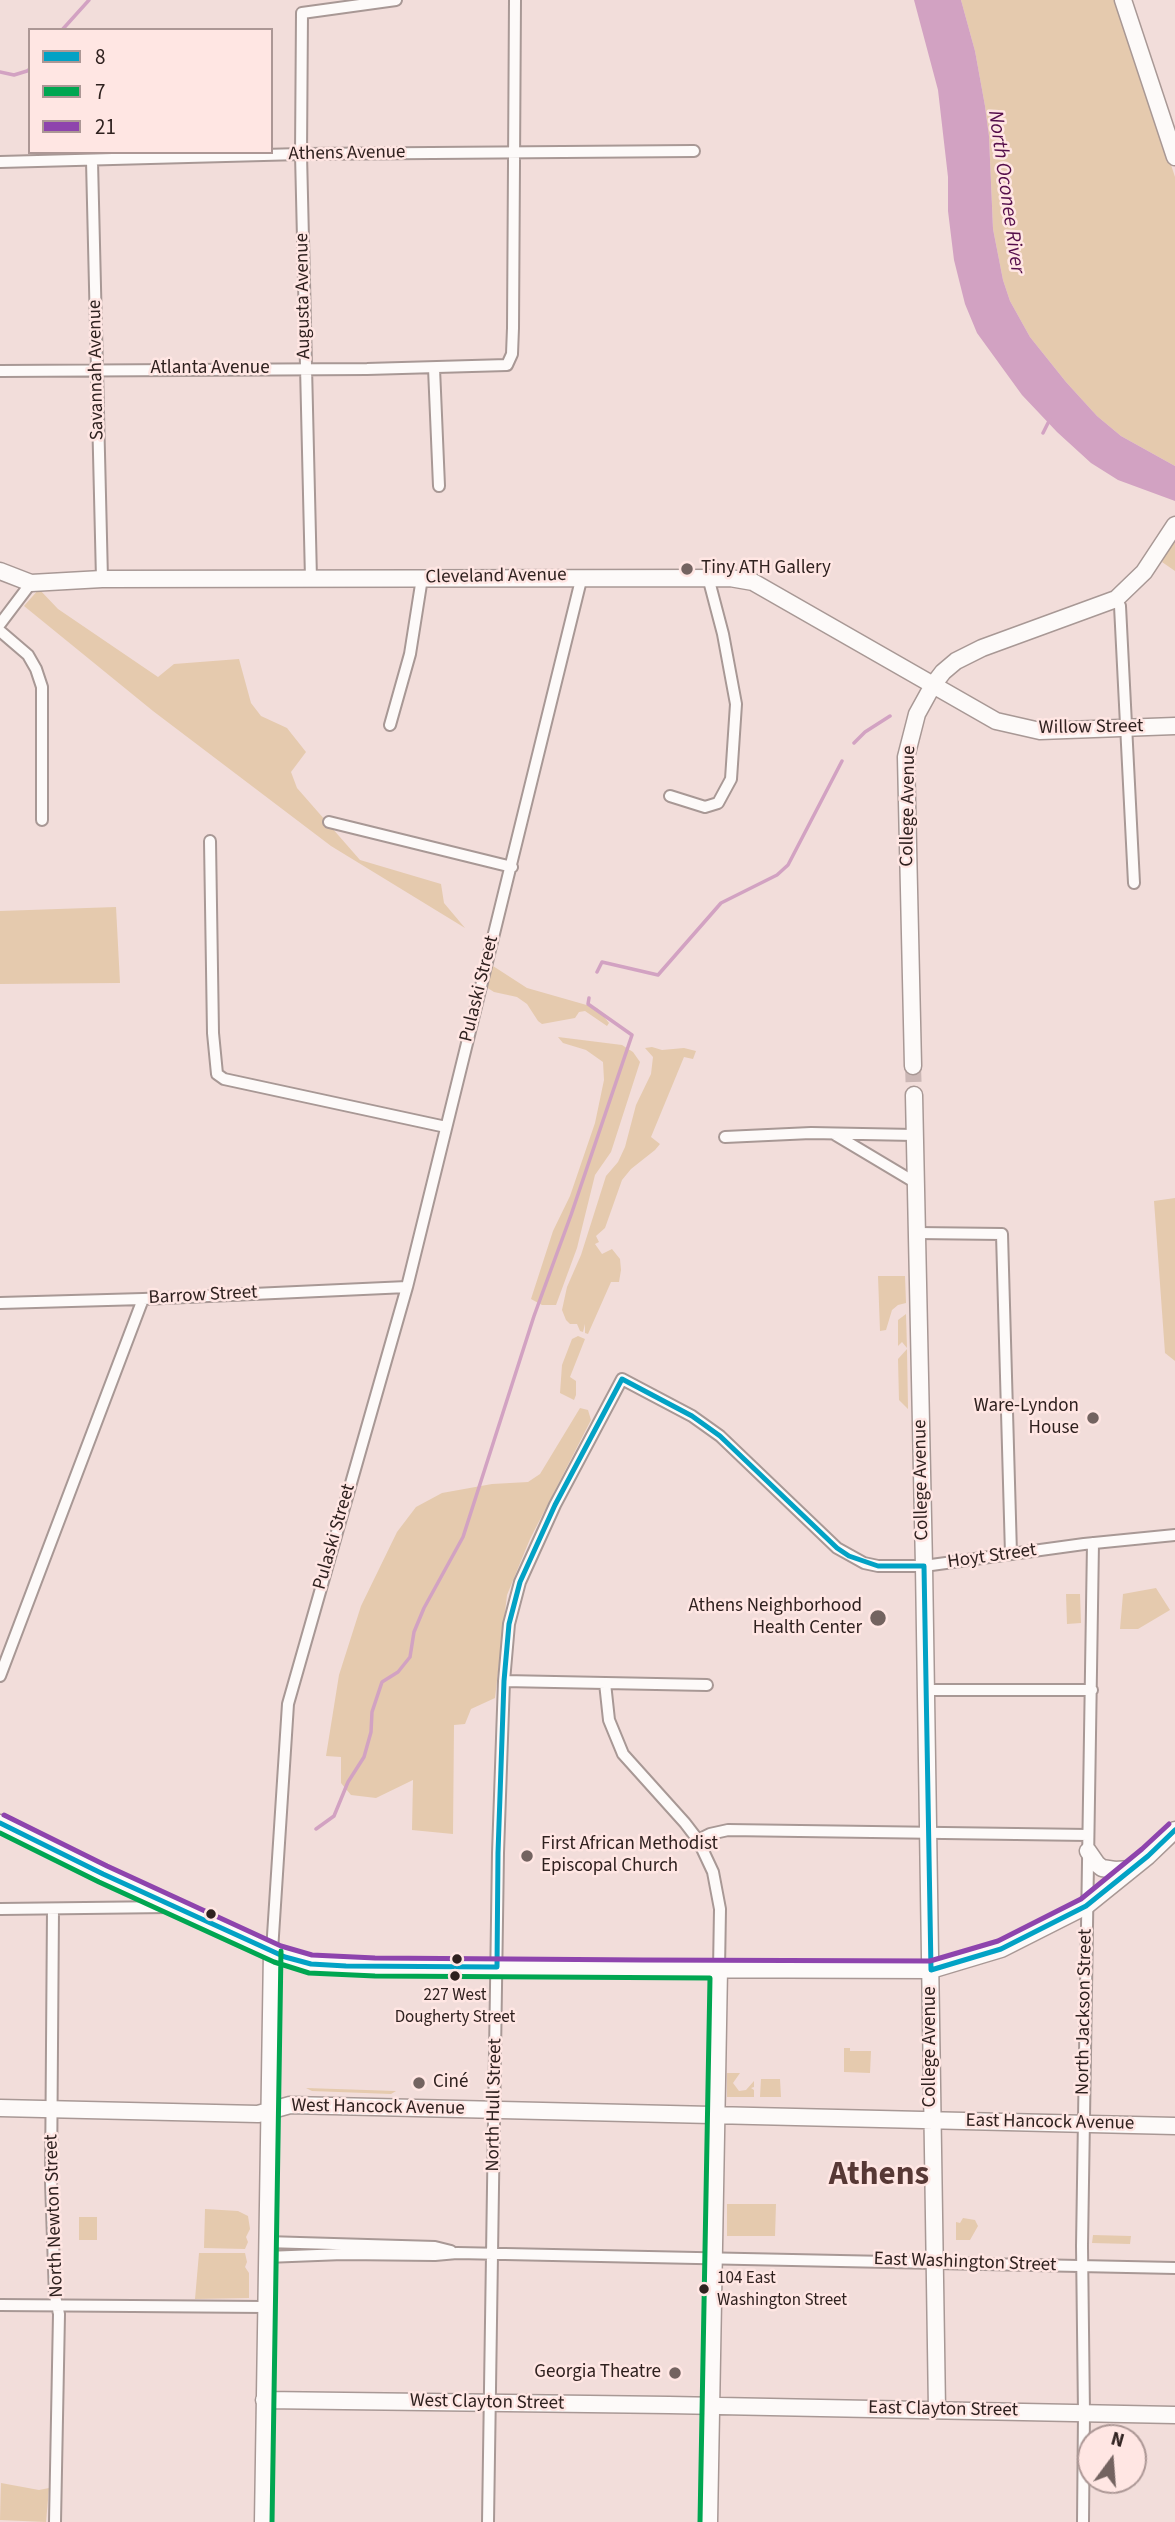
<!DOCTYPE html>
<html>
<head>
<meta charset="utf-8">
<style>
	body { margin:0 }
	#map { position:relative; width:1175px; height:2522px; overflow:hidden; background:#f2ddda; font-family:"Source Sans 3",sans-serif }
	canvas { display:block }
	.legend { position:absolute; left:28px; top:28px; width:245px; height:126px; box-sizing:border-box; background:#ffe6e3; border:2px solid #ac9795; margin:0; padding:9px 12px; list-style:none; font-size:21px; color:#2f211f }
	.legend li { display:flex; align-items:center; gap:14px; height:35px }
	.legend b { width:35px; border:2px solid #ac9795 }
	.north { position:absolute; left:1077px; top:2424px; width:70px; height:70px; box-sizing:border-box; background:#ffe6e3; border:2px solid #ac9795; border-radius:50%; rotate:16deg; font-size:19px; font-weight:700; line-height:28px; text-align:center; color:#2f211f }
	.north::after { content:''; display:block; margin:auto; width:24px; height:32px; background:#736360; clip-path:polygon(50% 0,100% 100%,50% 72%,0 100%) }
</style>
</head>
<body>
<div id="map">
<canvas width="1175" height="2522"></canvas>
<ul class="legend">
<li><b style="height:9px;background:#02a2c5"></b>8</li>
<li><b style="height:9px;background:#00a651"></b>7</li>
<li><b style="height:9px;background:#8e44ad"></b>21</li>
</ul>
<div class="north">N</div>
</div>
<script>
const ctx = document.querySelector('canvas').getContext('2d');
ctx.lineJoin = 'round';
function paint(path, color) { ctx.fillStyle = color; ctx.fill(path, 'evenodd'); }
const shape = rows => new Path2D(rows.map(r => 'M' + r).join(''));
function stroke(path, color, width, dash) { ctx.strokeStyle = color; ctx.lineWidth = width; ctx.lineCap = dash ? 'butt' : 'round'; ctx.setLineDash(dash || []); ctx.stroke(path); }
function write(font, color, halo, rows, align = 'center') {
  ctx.font = font + ' "Source Sans 3",sans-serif'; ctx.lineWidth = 5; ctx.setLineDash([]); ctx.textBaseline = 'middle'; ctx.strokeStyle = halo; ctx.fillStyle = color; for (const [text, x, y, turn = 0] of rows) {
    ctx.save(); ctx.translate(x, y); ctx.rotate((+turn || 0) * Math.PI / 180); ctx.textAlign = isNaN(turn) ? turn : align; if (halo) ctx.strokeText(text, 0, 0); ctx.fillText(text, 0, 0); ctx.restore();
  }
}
const green = shape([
	[961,0,1117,0,1175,177,1175,466,1121,436,1097,416,1066,382,1030,337,1010,301,1003,280,993,229,989,136,985,106,975,51],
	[1175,536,1175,571,1162,562],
	[39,589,58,609,158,677,174,664,239,659,251,703,261,716,287,728,306,752,291,772,297,788,360,860,441,884,444,903,465,928,331,846,153,711,24,606],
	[116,907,120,983,0,984,0,911],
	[493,966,527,988,597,1008,609,1023,607,1026,585,1011,579,1012,575,1018,542,1024,538,1021,527,1004,517,997,494,992,486,987],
	[558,1037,622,1045,633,1052,640,1062,611,1152,595,1175,577,1248,556,1305,542,1305,531,1299,553,1231,570,1196,595,1123,604,1080,603,1062,586,1050,563,1043],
	[652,1047,662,1050,684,1048,696,1051,693,1059,684,1057,651,1137,660,1144,655,1150,631,1169,622,1180,605,1228,596,1236,599,1242,595,1244,602,1254,612,1249,620,1259,621,1270,619,1282,611,1282,588,1334,585,1333,585,1324,583,1332,580,1331,577,1324,570,1324,566,1320,562,1310,567,1287,581,1255,606,1176,618,1162,625,1147,636,1105,651,1074,653,1057,645,1048],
	[1175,1198,1175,1361,1165,1353,1154,1201],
	[878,1276,905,1276,906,1303,898,1305,892,1310,886,1330,880,1331],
	[906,1314,907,1348,902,1342,898,1346,898,1320],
	[578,1336,585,1339,570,1377,576,1381,576,1395,574,1400,560,1393,562,1365,572,1339],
	[907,1349,908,1409,899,1400,898,1359],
	[580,1408,588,1410,591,1420,530,1539,507,1595,495,1698,471,1709,465,1724,454,1725,453,1834,412,1830,413,1780,376,1798,351,1795,341,1783,341,1757,326,1756,339,1675,361,1606,397,1532,416,1507,442,1493,492,1484,528,1482,540,1474],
	[1156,1588,1170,1610,1138,1629,1120,1629,1123,1594],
	[1066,1594,1080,1594,1081,1623,1067,1624],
	[844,2048,850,2048,850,2051,871,2051,870,2073,844,2072],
	[727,2073,740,2073,733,2083,739,2091,746,2090,754,2081,754,2087,751,2088,754,2090,754,2097,727,2097],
	[761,2079,780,2079,781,2097,760,2097],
	[306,2088,396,2091,391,2094,312,2091],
	[727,2204,776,2204,775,2236,727,2236],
	[205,2209,238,2211,248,2216,250,2229,246,2237,248,2242,245,2249,204,2248],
	[79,2217,97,2217,97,2240,79,2240],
	[963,2218,975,2220,978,2226,970,2240,956,2240,956,2222,960,2223],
	[1093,2235,1131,2236,1130,2244,1092,2243],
	[199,2253,245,2253,247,2262,245,2267,249,2273,249,2298,195,2299],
	[1,2483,39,2490,49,2488,46,2522,0,2520]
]);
const water = shape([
	[914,0,961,0,975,51,985,106,989,136,993,229,1003,280,1010,301,1030,337,1066,382,1097,416,1121,436,1175,466,1175,501,1118,480,1091,463,1057,432,1022,395,977,333,965,304,954,260,948,211,948,177,938,90]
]);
const stream = shape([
	[62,30,89,0],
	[0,72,14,75,27,71,30,69],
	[1043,433,1050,419],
	[854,743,865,732,890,716],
	[597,972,602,962,658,975,721,903,777,875,788,865,842,761],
	[316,1829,334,1816,348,1782,364,1757,371,1732,372,1712,382,1682,398,1672,410,1657,414,1632,424,1608,463,1537,534,1316,571,1215,632,1035,588,1004,589,998]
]);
const secondaryTunnel = shape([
	[913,1066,914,1095]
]);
const street = shape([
	[92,161,102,579],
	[0,162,301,154,694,151],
	[434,368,439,486],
	[0,371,367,369,507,365,512,354,513,328,515,0],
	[311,579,301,154,302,13,396,0],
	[1116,599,1120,606,1134,883],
	[0,624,31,583],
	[0,631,28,655,36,669,42,687,42,820],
	[390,725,410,654,422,578],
	[670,796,705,807,718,803,731,779,736,704,723,634,708,577],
	[329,822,512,867],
	[210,841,213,1033,217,1074,224,1079,446,1127],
	[834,1134,916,1183],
	[725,1137,811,1133,914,1135],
	[917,1233,1002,1234,1011,1554],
	[0,1303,143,1299,407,1287],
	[0,1676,143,1299],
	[504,1681,707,1685],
	[605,1683,609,1720,623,1754,685,1823,698,1840,713,1872,720,1909,719,1969],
	[925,1690,1092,1690],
	[698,1840,710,1834,728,1830,1088,1835],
	[0,1909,170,1907],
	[53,1909,51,2182,55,2296,59,2314,55,2522],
	[272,1951,288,1704,407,1287,582,576],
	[266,2242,435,2247,451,2251],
	[266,2257,343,2254,435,2255,457,2253,1175,2268],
	[0,2305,265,2307],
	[488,2522,498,1853,504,1681,509,1624,520,1582,555,1505,622,1379,692,1416,720,1436,837,1548,864,1563,878,1566,924,1566,1084,1544,1175,1535],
	[1083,2522,1084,2413,1082,2246,1093,1543]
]);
const secondary = shape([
	[1123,0,1175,157],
	[0,571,31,583,102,579,730,578,753,582,996,721,1040,731,1175,726],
	[913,1066,906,757,917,714,933,685,943,672,956,661,982,648,1116,599,1144,572,1175,525],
	[914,1095,924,1566,937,2410],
	[0,1823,103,1874,278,1954,311,1964,375,1967,643,1969,931,1970,1001,1949,1086,1906,1148,1856,1175,1830],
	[1088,1851,1097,1864,1102,1868,1115,1870,1132,1869],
	[0,2108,258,2114,290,2105,1175,2126],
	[264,2400,669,2405,1175,2415],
	[263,2522,272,1951],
	[709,2522,719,1969]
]);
const bus1 = shape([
	[0,1823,103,1874,285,1957,311,1964,346,1966,497,1967,498,1853,504,1681,509,1624,520,1582,555,1505,622,1379,692,1416,720,1436,837,1548,849,1556,878,1566,924,1566,931,1970,1001,1949,1086,1906,1148,1856,1175,1830]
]);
const bus2 = shape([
	[0,1833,99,1882,274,1962,309,1973,375,1976,710,1978,700,2522],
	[272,2522,281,1951]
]);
const bus3 = shape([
	[4,1815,107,1866,281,1946,312,1955,375,1958,643,1960,930,1961,998,1941,1081,1899,1142,1849,1169,1824]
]);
const markers = [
	[687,569,7,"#736360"],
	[1093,1418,7,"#736360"],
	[878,1618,9,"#736360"],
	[527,1856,7,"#736360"],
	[211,1914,6,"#2f211f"],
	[457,1959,6,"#2f211f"],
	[455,1976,6,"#2f211f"],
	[419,2083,7,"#736360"],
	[704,2289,6,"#2f211f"],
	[675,2373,7,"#736360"]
];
const busNames = [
	["227 West",455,1996],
	["Dougherty Street",455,2018],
	["104 East",717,2279,"left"],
	["Washington Street",717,2301,"left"]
];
const streetNames = [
	["Athens Avenue",347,154,-1],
	["Augusta Avenue",304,296,-91],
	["Atlanta Avenue",210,369],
	["Savannah Avenue",97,370,-91],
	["Cleveland Avenue",496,577,-1],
	["Willow Street",1091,728,-1],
	["College Avenue",909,806,-89],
	["Pulaski Street",480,989,-76],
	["Barrow Street",203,1296,-3],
	["College Avenue",922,1480,-91],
	["Pulaski Street",335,1537,-74],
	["Hoyt Street",992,1557,-8],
	["North Jackson Street",1085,2012,-89],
	["College Avenue",931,2047,-90],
	["North Hull Street",495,2105,-89],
	["West Hancock Avenue",378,2108,1],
	["East Hancock Avenue",1050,2123,1],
	["North Newton Street",55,2216,-92],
	["East Washington Street",965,2263,2],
	["West Clayton Street",487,2403,1],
	["East Clayton Street",943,2410,1]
];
const poiNames = [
	["Tiny ATH Gallery",701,569],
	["Ware-Lyndon",1079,1407,"right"],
	["House",1079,1429,"right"],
	["Athens Neighborhood",862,1607,"right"],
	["Health Center",862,1629,"right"],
	["First African Methodist",541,1845],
	["Episcopal Church",541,1867],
	["Ciné",433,2083],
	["Georgia Theatre",661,2373,"right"]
];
const waterNames = [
	["North Oconee River",1005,192,82]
];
const townNames = [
	["Athens",879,2177]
];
paint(green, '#e5caae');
paint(water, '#d2a2c2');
stroke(stream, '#d2a2c2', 3.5);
stroke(secondaryTunnel, '#cbb7b5', 16, [16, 8]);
stroke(street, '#a89895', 14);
stroke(secondary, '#a89895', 19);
stroke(street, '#fdfaf9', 10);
stroke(secondary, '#fdfaf9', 16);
stroke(bus1, '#02a2c5', 5);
stroke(bus2, '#00a651', 5);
stroke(bus3, '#8e44ad', 5);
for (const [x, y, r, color] of markers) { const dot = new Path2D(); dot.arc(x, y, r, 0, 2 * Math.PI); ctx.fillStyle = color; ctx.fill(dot); stroke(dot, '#ffe6e3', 2.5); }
write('17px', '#2f211f', '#ffe6e3', busNames);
write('19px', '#2f211f', '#ffe6e3', streetNames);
write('19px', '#2f211f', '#ffe6e3', poiNames, 'left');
write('italic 21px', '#550e4b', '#ffe6e3', waterNames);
write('bold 33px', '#573835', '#ffe6e3', townNames);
</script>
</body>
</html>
